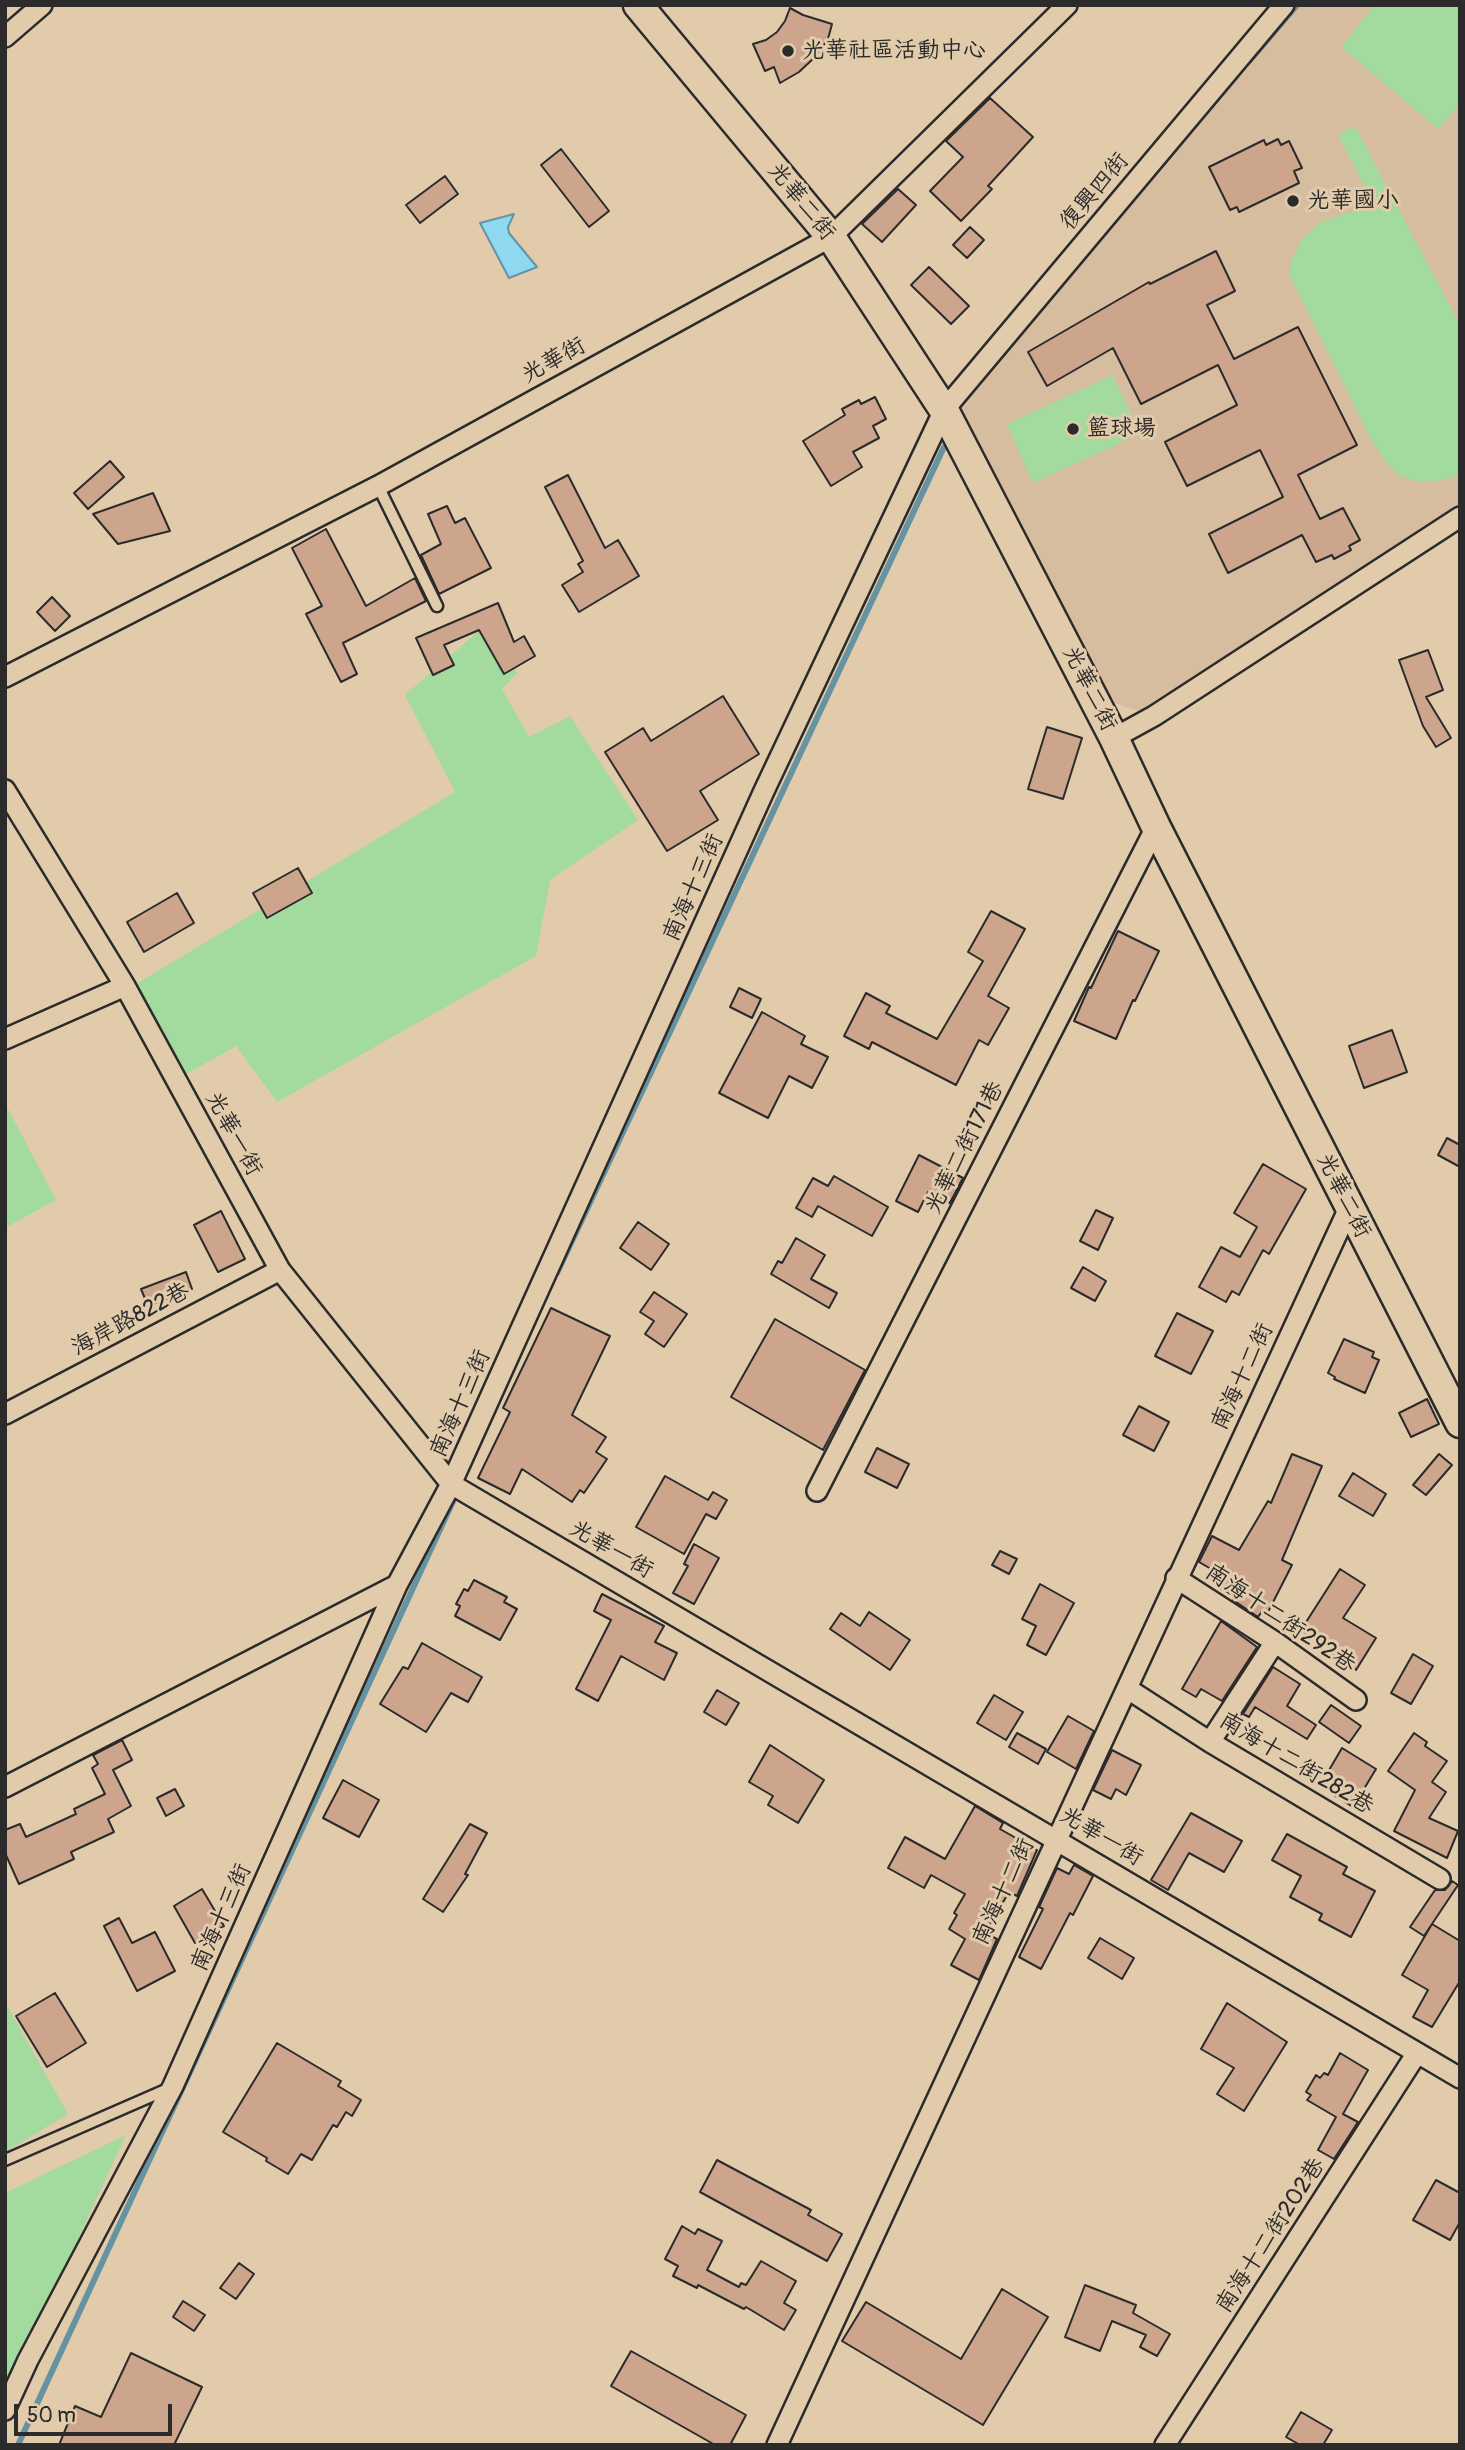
<!DOCTYPE html>
<html>
<head>
<meta charset="utf-8">
<style>
	body { margin:0 }
	#map { position:relative; width:1465px; height:2450px; overflow:hidden; background:#e2cbab; font-family:Pangolin,sans-serif }
	canvas { display:block }
	.frame { position:absolute; inset:0; border:7px solid #2b2b2b; pointer-events:none }
	.scale { position:absolute; left:14px; top:2404px; width:158px; height:32px; box-sizing:border-box; border:4px solid #2b2b2b; border-top:0; padding-left:9px; font-size:21px; line-height:24px; white-space:nowrap; color:#2b2b2b; -webkit-text-stroke:5px #e2cbab; paint-order:stroke }
</style>
</head>
<body>
<div id="map">
<canvas width="1465" height="2450"></canvas>
<div class="frame"></div>
<div class="scale">50 m</div>
</div>
<script>
const ctx = document.querySelector('canvas').getContext('2d');
ctx.lineJoin = 'round';
function paint(path, color) { ctx.fillStyle = color; ctx.fill(path, 'evenodd'); }
const shape = rows => new Path2D(rows.map(r => 'M' + r).join(''));
function stroke(path, color, width, dash) { ctx.strokeStyle = color; ctx.lineWidth = width; ctx.lineCap = dash ? 'butt' : 'round'; ctx.setLineDash(dash || []); ctx.stroke(path); }
function write(font, color, halo, rows, align = 'center') {
  ctx.font = font + ' Pangolin,"LXGW WenKai TC",sans-serif'; ctx.lineWidth = 6; ctx.setLineDash([]); ctx.textBaseline = 'middle'; ctx.strokeStyle = halo; ctx.fillStyle = color; for (const [text, x, y, turn = 0] of rows) {
    ctx.save(); ctx.translate(x, y); ctx.rotate((+turn || 0) * Math.PI / 180); ctx.textAlign = isNaN(turn) ? turn : align; if (halo) ctx.strokeText(text, 0, 0); ctx.fillText(text, 0, 0); ctx.restore();
  }
}
const built = shape([
	[1298,5,1460,5,1460,505,1154,716,1108,701,953,396]
]);
const green = shape([
	[1375,5,1460,5,1460,104,1438,129,1341,47],
	[1355,126,1460,325,1460,474,1445,480,1418,482,1399,475,1386,462,1373,443,1289,274,1292,259,1302,239,1319,223,1347,213,1375,206,1338,135],
	[1113,375,1140,434,1033,483,1007,424],
	[482,628,517,673,502,689,529,737,570,716,638,820,550,880,536,956,277,1102,236,1046,185,1075,133,986,455,792,405,695],
	[5,1103,56,1200,5,1228],
	[5,2002,68,2114,5,2152],
	[126,2135,5,2397,5,2193]
]);
const water = shape([
	[514,214,508,227,509,233,537,267,509,278,480,223,514,214]
]);
const stream = shape([
	[1250,60,1297,5],
	[557,1273,944,447],
	[18,2445,455,1497]
]);
const building = shape([
	[790,8,803,15,832,24,828,39,815,57,799,72,780,83,774,67,765,71,753,44,766,40,777,32,785,21,790,8],
	[990,98,1033,137,988,186,992,189,961,221,930,191,963,157,946,141,990,98],
	[1278,139,1281,145,1289,141,1302,168,1294,171,1299,183,1239,212,1237,207,1230,210,1209,167,1264,140,1266,145,1278,139],
	[561,149,609,211,589,227,541,165,561,149],
	[445,176,458,194,420,223,406,205,445,176],
	[898,189,916,205,882,242,862,224,898,189],
	[970,227,984,240,967,258,953,245,970,227],
	[1216,251,1235,291,1207,305,1234,359,1298,327,1357,445,1298,475,1320,519,1343,508,1360,540,1349,546,1351,550,1334,559,1332,555,1316,562,1302,535,1228,573,1209,534,1283,497,1260,450,1187,486,1165,442,1237,405,1218,365,1141,404,1113,348,1047,386,1028,352,1149,282,1150,284,1216,251],
	[929,267,969,306,951,324,911,285,929,267],
	[875,397,886,419,873,426,879,438,853,452,862,467,831,486,803,441,845,415,842,409,859,400,861,404,875,397],
	[110,461,124,477,88,509,74,493,110,461],
	[568,475,605,548,618,540,639,576,579,612,562,585,583,572,578,564,583,561,545,487,568,475],
	[153,493,170,531,118,544,93,514,153,493],
	[447,506,455,523,465,518,491,568,439,594,421,555,441,544,428,514,447,506],
	[326,529,366,606,415,578,426,601,343,643,357,674,341,682,306,614,322,606,292,548,326,529],
	[52,597,70,616,55,631,37,612,52,597],
	[498,603,514,642,524,636,535,656,504,674,479,630,444,645,454,665,433,675,416,638,498,603],
	[1428,650,1443,690,1426,697,1451,738,1436,747,1423,726,1399,660,1428,650],
	[723,696,759,754,700,791,718,820,667,851,605,752,643,728,651,741,723,696],
	[1047,727,1082,738,1063,799,1028,789,1047,727],
	[298,868,312,893,267,918,253,893,298,868],
	[177,893,194,923,144,952,127,922,177,893],
	[991,911,1025,929,988,996,1009,1008,988,1045,979,1040,956,1085,872,1042,869,1049,844,1036,866,993,890,1006,886,1013,937,1039,983,961,968,952,991,911],
	[1118,931,1159,951,1135,1001,1133,1000,1116,1039,1074,1021,1089,987,1091,988,1118,931],
	[739,988,761,999,752,1018,730,1007,739,988],
	[762,1012,805,1036,801,1044,828,1057,812,1088,789,1076,768,1118,719,1093,762,1012],
	[1392,1030,1407,1072,1364,1088,1349,1046,1392,1030],
	[1447,1138,1460,1145,1460,1167,1438,1155,1447,1138],
	[919,1155,963,1178,950,1203,928,1192,918,1212,896,1201,919,1155],
	[1263,1164,1306,1189,1269,1254,1263,1250,1239,1295,1232,1291,1226,1302,1199,1287,1221,1247,1240,1257,1257,1227,1234,1213,1263,1164],
	[834,1176,888,1207,872,1236,818,1206,812,1217,796,1208,813,1178,828,1186,834,1176],
	[1096,1210,1113,1218,1098,1250,1080,1241,1096,1210],
	[221,1211,245,1259,218,1272,194,1225,221,1211],
	[638,1222,669,1244,651,1270,620,1248,638,1222],
	[796,1238,825,1255,811,1279,837,1293,829,1308,771,1274,778,1261,782,1263,796,1238],
	[1083,1267,1106,1281,1095,1301,1071,1288,1083,1267],
	[186,1272,192,1289,148,1306,141,1289,186,1272],
	[654,1292,687,1314,664,1347,645,1334,654,1321,640,1312,654,1292],
	[551,1308,610,1336,572,1415,606,1437,596,1452,607,1459,584,1493,580,1490,572,1502,522,1469,510,1494,478,1478,510,1412,503,1408,551,1308],
	[1177,1313,1213,1331,1191,1374,1155,1356,1177,1313],
	[775,1319,865,1370,823,1450,731,1397,775,1319],
	[1344,1339,1374,1352,1372,1357,1379,1360,1365,1393,1334,1379,1335,1377,1328,1373,1344,1339],
	[1427,1399,1439,1424,1411,1437,1399,1413,1427,1399],
	[1139,1406,1169,1422,1154,1451,1123,1435,1139,1406],
	[877,1448,909,1464,897,1488,865,1472,877,1448],
	[1292,1454,1322,1466,1282,1560,1292,1565,1268,1612,1263,1610,1258,1617,1233,1600,1235,1596,1220,1588,1225,1577,1199,1562,1212,1536,1239,1550,1268,1501,1271,1503,1292,1454],
	[1439,1454,1452,1465,1426,1495,1413,1485,1439,1454],
	[1353,1473,1386,1494,1373,1516,1339,1496,1353,1473],
	[665,1476,708,1500,713,1492,727,1500,716,1519,706,1514,684,1554,636,1527,665,1476],
	[694,1544,719,1558,694,1604,673,1593,688,1566,684,1564,694,1544],
	[1000,1551,1017,1559,1009,1574,992,1565,1000,1551],
	[1340,1569,1365,1585,1343,1618,1376,1638,1356,1670,1330,1654,1332,1650,1301,1630,1340,1569],
	[474,1580,507,1597,504,1602,517,1609,500,1640,455,1616,460,1606,456,1604,464,1589,468,1591,474,1580],
	[1040,1584,1074,1603,1046,1655,1027,1645,1036,1626,1022,1619,1040,1584],
	[602,1594,664,1626,655,1642,677,1653,664,1680,621,1656,598,1701,576,1689,611,1620,594,1611,602,1594],
	[869,1612,910,1640,890,1670,830,1629,841,1613,860,1626,869,1612],
	[1221,1621,1257,1647,1222,1701,1201,1689,1196,1697,1182,1689,1221,1621],
	[422,1643,482,1677,468,1702,451,1693,426,1732,380,1704,403,1667,408,1669,422,1643],
	[1413,1654,1433,1666,1411,1704,1391,1693,1413,1654],
	[1273,1667,1300,1684,1287,1706,1316,1725,1307,1739,1255,1707,1249,1717,1243,1714,1273,1667],
	[717,1690,739,1703,726,1725,704,1712,717,1690],
	[994,1695,1023,1712,1006,1740,977,1723,994,1695],
	[1331,1705,1361,1726,1349,1743,1319,1722,1331,1705],
	[1068,1716,1094,1731,1076,1769,1047,1752,1068,1716],
	[1017,1733,1046,1749,1038,1764,1009,1747,1017,1733],
	[1414,1733,1427,1742,1425,1746,1447,1761,1432,1782,1446,1792,1429,1818,1458,1831,1447,1858,1394,1831,1415,1790,1388,1771,1414,1733],
	[122,1740,132,1760,113,1770,131,1806,108,1819,114,1832,71,1852,74,1859,19,1884,5,1853,5,1830,20,1824,26,1837,76,1814,74,1809,105,1794,92,1768,98,1764,93,1755,122,1740],
	[770,1745,824,1780,798,1823,768,1805,773,1796,749,1782,770,1745],
	[1342,1748,1376,1769,1353,1807,1332,1794,1335,1790,1322,1782,1342,1748],
	[1112,1750,1141,1765,1126,1795,1116,1789,1111,1799,1093,1790,1112,1750],
	[343,1780,379,1800,359,1837,323,1818,343,1780],
	[175,1789,184,1806,166,1816,157,1798,175,1789],
	[975,1806,1003,1823,1000,1829,1037,1850,1017,1896,1009,1892,985,1933,997,1939,979,1980,951,1965,965,1939,949,1929,957,1915,954,1913,965,1894,931,1875,924,1888,888,1868,905,1837,945,1859,975,1806],
	[1191,1813,1242,1841,1224,1872,1189,1853,1168,1890,1151,1880,1191,1813],
	[470,1824,487,1833,465,1874,468,1875,443,1912,423,1899,470,1824],
	[1287,1834,1347,1867,1343,1874,1375,1891,1351,1937,1319,1920,1322,1914,1290,1897,1301,1876,1272,1860,1287,1834],
	[1074,1865,1093,1876,1073,1915,1070,1913,1041,1969,1019,1957,1043,1909,1039,1907,1057,1868,1069,1874,1074,1865],
	[1452,1881,1458,1885,1424,1936,1410,1927,1435,1890,1445,1890,1452,1881],
	[202,1889,224,1926,195,1943,174,1906,202,1889],
	[119,1918,132,1943,155,1932,175,1971,137,1991,104,1926,119,1918],
	[1432,1924,1460,1941,1460,1981,1432,2027,1413,2017,1428,1990,1402,1975,1432,1924],
	[1100,1938,1134,1958,1122,1979,1088,1958,1100,1938],
	[55,1993,86,2043,47,2067,16,2016,55,1993],
	[1227,2003,1287,2042,1244,2111,1217,2094,1234,2068,1201,2049,1227,2003],
	[277,2043,341,2081,338,2086,361,2100,352,2116,346,2112,337,2127,333,2125,312,2160,301,2154,288,2174,266,2161,267,2158,223,2132,277,2043],
	[1340,2053,1368,2070,1343,2114,1358,2122,1334,2159,1318,2150,1336,2117,1307,2100,1311,2095,1306,2092,1316,2075,1320,2078,1324,2073,1328,2075,1340,2053],
	[717,2160,811,2210,808,2215,842,2234,827,2261,700,2192,717,2160],
	[1436,2180,1460,2193,1460,2222,1450,2240,1413,2220,1436,2180],
	[682,2226,695,2234,698,2229,722,2241,707,2270,739,2287,741,2283,746,2285,761,2261,796,2281,784,2303,796,2310,784,2330,746,2307,744,2309,698,2285,697,2288,673,2276,678,2266,665,2259,682,2226],
	[239,2263,254,2274,236,2299,220,2288,239,2263],
	[1085,2285,1136,2305,1133,2313,1170,2334,1157,2356,1140,2347,1146,2335,1112,2321,1100,2351,1065,2337,1085,2285],
	[1002,2289,1048,2317,983,2425,842,2341,866,2302,961,2359,1002,2289],
	[183,2301,205,2315,194,2331,173,2317,183,2301],
	[631,2351,746,2415,730,2445,715,2445,611,2386,631,2351],
	[131,2353,202,2387,174,2445,59,2445,75,2406,101,2417,131,2353],
	[1301,2412,1332,2430,1323,2445,1300,2445,1286,2437,1301,2412]
]);
const lane = shape([
	[378,486,437,606],
	[5,2160,170,2088]
]);
const street = shape([
	[5,37,42,5],
	[5,677,378,486,831,237,1067,5],
	[1114,738,1154,716,1460,517],
	[5,790,125,986,280,1270,451,1484,1460,2078],
	[5,1039,125,986],
	[5,1414,280,1270],
	[817,1491,1156,827],
	[1176,1578,1275,1642,1356,1700],
	[1128,1689,1210,1742,1440,1879],
	[1210,1742,1275,1642],
	[5,1787,397,1585],
	[5,2410,28,2360,173,2086,397,1585,451,1484,764,791,944,410,1284,5],
	[777,2445,1349,1208],
	[1165,2445,1417,2053]
]);
const secondary = shape([
	[638,5,831,237,944,410,1114,738,1156,827,1460,1423]
]);
const markers = [
	[788,51,7,"#2b2b2b"],
	[1293,201,7,"#2b2b2b"],
	[1073,429,7,"#2b2b2b"]
];
const poiNames = [
	["光華社區活動中心",802,51],
	["光華國小",1307,201],
	["籃球場",1087,429]
];
const streetNames = [
	["復興四街",1095,192,-50],
	["光華二街",801,202,51],
	["光華街",554,361,-29],
	["光華二街",1089,689,63],
	["南海十三街",694,888,-66],
	["光華一街",233,1134,61],
	["光華二街171巷",965,1148,-63],
	["光華二街",1343,1196,63],
	["海岸路822巷",131,1320,-28],
	["南海十二街",1243,1377,-65],
	["南海十三街",461,1404,-66],
	["光華一街",611,1550,30],
	["南海十二街292巷",1280,1619,34],
	["南海十二街282巷",1296,1764,31],
	["光華一街",1101,1837,31],
	["南海十二街",1004,1892,-65],
	["南海十三街",222,1918,-66],
	["南海十二街202巷",1271,2236,-57]
];
paint(built, '#d7bda0');
paint(green, '#a3da9d');
paint(water, '#8ed9ef');
stroke(water, '#6693a1', 2);
stroke(stream, '#6693a1', 6);
paint(building, '#cca58c');
stroke(building, '#2b2b2b', 2);
stroke(lane, '#2b2b2b', 15);
stroke(street, '#2b2b2b', 24);
stroke(secondary, '#2b2b2b', 33);
stroke(lane, '#e2cbab', 10);
stroke(street, '#e2cbab', 19);
stroke(secondary, '#e2cbab', 28);
for (const [x, y, r, color] of markers) { const dot = new Path2D(); dot.arc(x, y, r, 0, 2 * Math.PI); ctx.fillStyle = color; ctx.fill(dot); stroke(dot, '#e2cbab', 2.5); }
write('23px', '#2b2b2b', '#e2cbab', poiNames, 'left');
write('23px', '#2b2b2b', '#e2cbab', streetNames);
</script>
</body>
</html>
